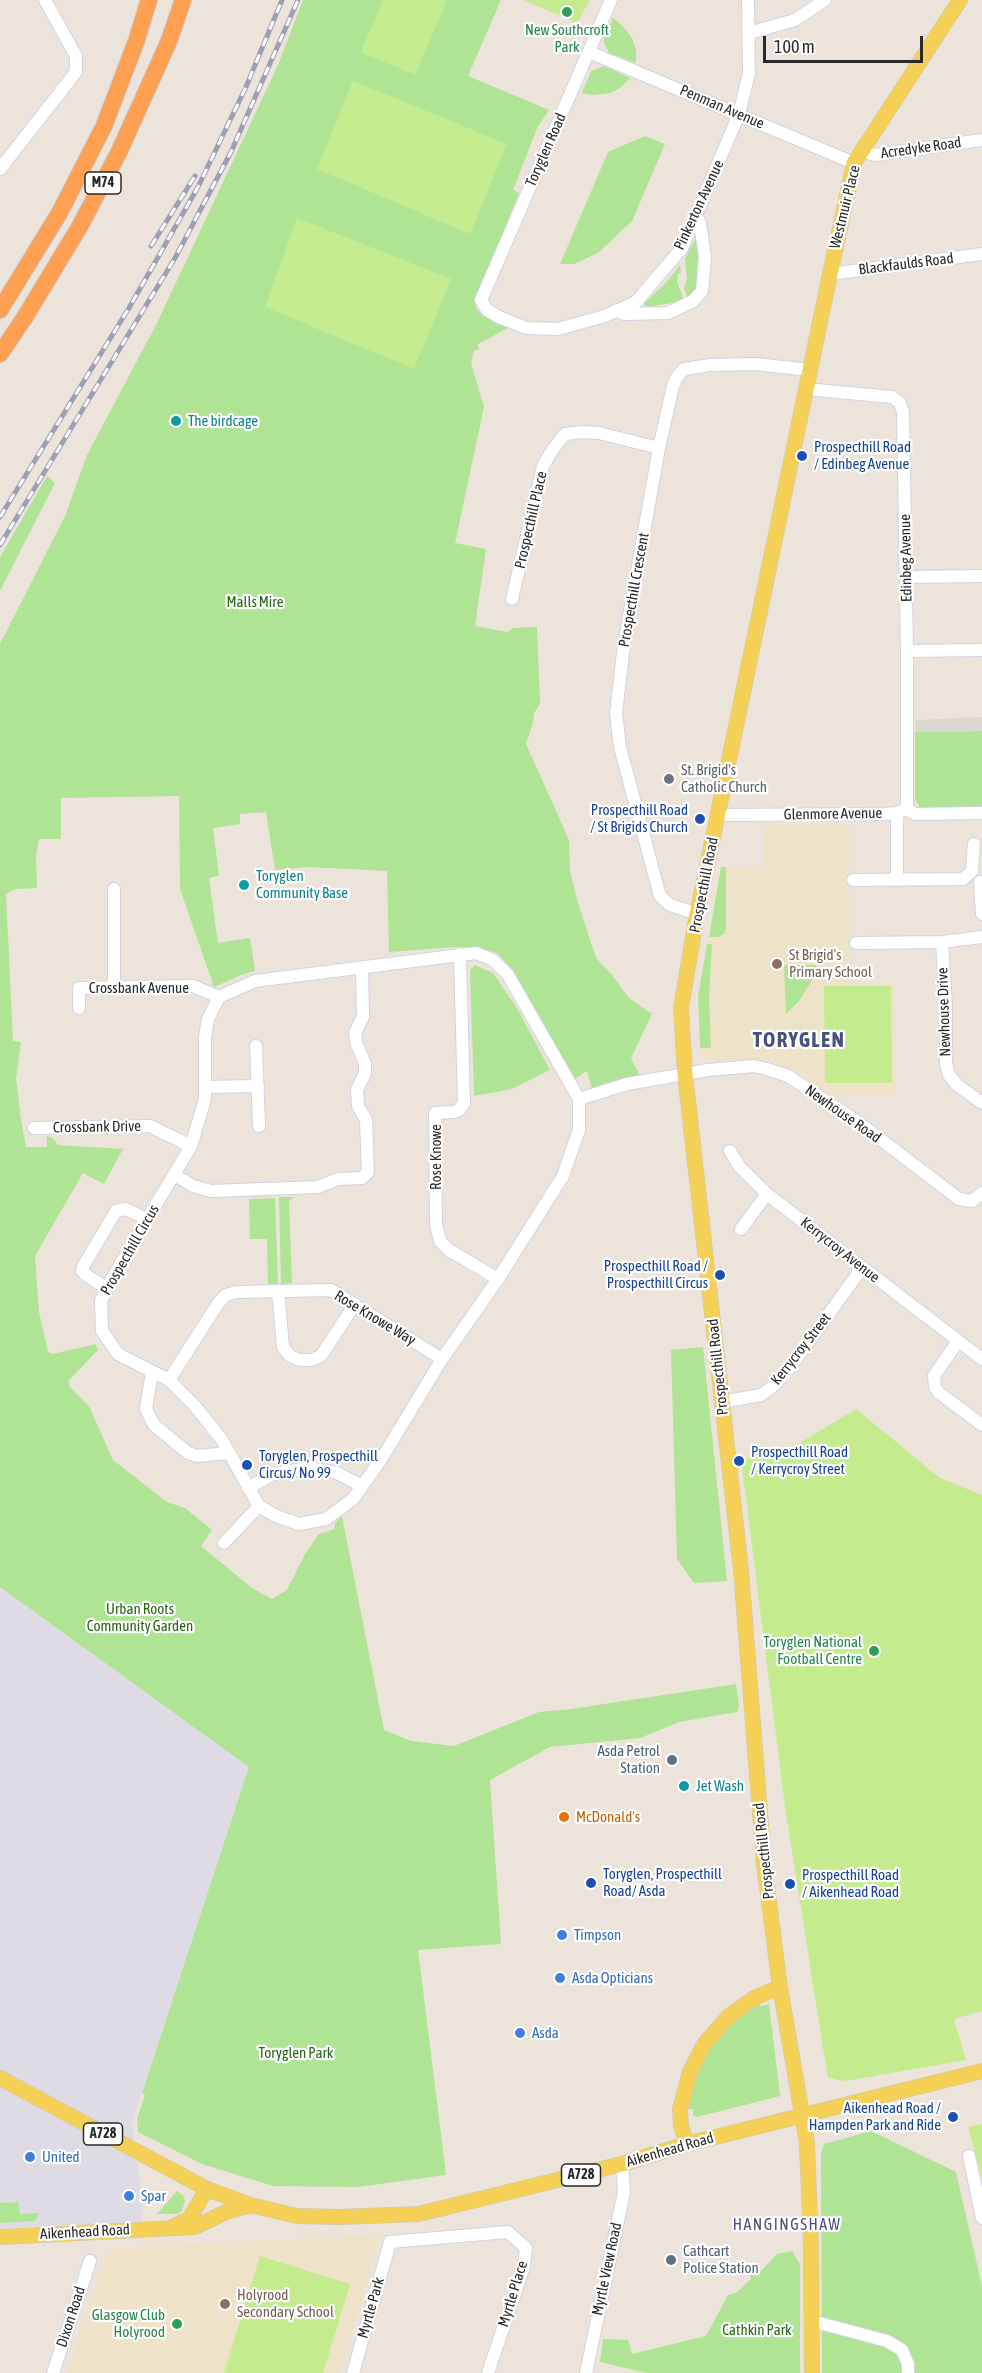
<!DOCTYPE html>
<html>
<head>
<meta charset="utf-8">
<style>
	body { margin:0 }
	#map { position:relative; width:982px; height:2373px; overflow:hidden; background:#ece4da; font-family:"Asap Condensed",sans-serif }
	canvas { display:block }
	.scale { position:absolute; left:763px; top:36px; width:160px; height:27px; box-sizing:border-box; border:3px solid #292929; border-top:0; padding-left:8px; font-size:18px; line-height:21px; white-space:nowrap; color:#292929; -webkit-text-stroke:4px #fff; paint-order:stroke }
</style>
</head>
<body>
<div id="map">
<canvas width="982" height="2373"></canvas>
<div class="scale">100 m</div>
</div>
<script>
const ctx = document.querySelector('canvas').getContext('2d');
ctx.lineJoin = 'round';
function paint(path, color) { ctx.fillStyle = color; ctx.fill(path, 'evenodd'); }
const shape = rows => new Path2D(rows.map(r => 'M' + r).join(''));
function stroke(path, color, width, dash) { ctx.strokeStyle = color; ctx.lineWidth = width; ctx.lineCap = dash ? 'butt' : 'round'; ctx.setLineDash(dash || []); ctx.stroke(path); }
function write(font, color, halo, rows, align = 'center') {
  ctx.font = font + ' "Asap Condensed",sans-serif'; ctx.lineWidth = 4.5; ctx.setLineDash([]); ctx.textBaseline = 'middle'; ctx.strokeStyle = halo; ctx.fillStyle = color; for (const [text, x, y, turn = 0] of rows) {
    ctx.save(); ctx.translate(x, y); ctx.rotate((+turn || 0) * Math.PI / 180); ctx.textAlign = isNaN(turn) ? turn : align; if (halo) ctx.strokeText(text, 0, 0); ctx.fillText(text, 0, 0); ctx.restore();
  }
}
const industrial = shape([
	[0,1587,250,1767,132,2123,143,2207,141,2223,0,2228]
]);
const education = shape([
	[850,825,850,984,894,983,896,1096,833,1096,778,1065,778,1061,710,1061,703,1056,700,1048,698,997,721,867,763,867,763,826],
	[377,2235,380,2240,339,2373,67,2373,105,2256,112,2248]
]);
const green = shape([
	[303,0,501,0,468,76,549,110,538,126,513,190,519,193,475,301,477,310,496,324,508,328,478,344,479,349,474,351,471,363,484,407,455,543,486,549,475,626,508,632,513,628,537,627,540,704,534,713,533,723,526,744,569,840,570,871,578,903,596,958,612,975,629,998,652,1014,631,1058,640,1076,592,1089,587,1071,573,1080,510,967,497,953,480,948,457,947,389,952,387,871,308,867,275,870,266,812,240,814,240,824,213,828,219,876,209,878,218,943,250,938,255,971,241,975,214,987,180,889,179,796,61,798,61,839,39,839,36,855,37,888,15,889,6,894,13,1041,21,1042,16,1079,21,1120,26,1147,47,1147,47,1136,53,1138,58,1145,123,1149,104,1184,83,1173,35,1256,39,1312,48,1352,53,1354,95,1344,98,1350,69,1380,69,1386,89,1406,113,1460,167,1502,185,1508,212,1530,201,1546,252,1588,272,1599,287,1590,305,1554,319,1534,335,1529,335,1523,342,1516,384,1730,411,1741,454,1746,539,1712,571,1709,736,1684,739,1706,737,1712,679,1722,640,1738,550,1747,490,1780,501,1944,418,1950,446,2175,358,2187,273,2186,202,2164,138,2132,137,2119,145,2095,142,2093,249,1767,0,1587,0,644,65,516,87,455,157,323,278,65],
	[613,18,622,25,632,38,636,49,636,63,609,53,603,40],
	[604,66,630,78,620,88,610,93,593,95,582,93,591,71],
	[645,136,665,144,632,221,598,253,574,264,560,264,608,152],
	[695,239,698,241,700,281,696,291,688,298,684,288,687,279,685,259],
	[680,265,681,273,678,274,677,281,684,301,647,307,644,305,644,303,665,284],
	[47,476,55,483,0,591,0,557],
	[982,731,982,809,920,808,915,799,915,732],
	[721,867,726,867,726,929,724,934,718,937,709,937],
	[707,944,712,944,709,998,711,1048,700,1048,698,997],
	[475,965,493,973,517,1008,550,1070,512,1089,474,1096,470,970],
	[784,965,817,965,811,982,799,1001,786,1014],
	[279,1197,293,1197,289,1202,292,1283,281,1284],
	[275,1198,278,1284,268,1284,267,1239,250,1239,249,1199],
	[703,1347,727,1581,694,1583,677,1559,671,1350],
	[759,2003,761,2006,769,2004,780,2096,697,2117,693,2115,693,2109,688,2109,690,2097,698,2070,709,2049,738,2016],
	[871,2131,956,2172,982,2286,982,2373,822,2373,821,2154,824,2144],
	[177,2191,183,2195,185,2201,182,2211,177,2214,157,2214],
	[18,2202,20,2214,39,2213,35,2221,0,2223,0,2203],
	[792,2251,800,2264,800,2373,647,2373,600,2362,603,2339,628,2340,632,2354,706,2336,728,2295,736,2293,751,2279,750,2274,761,2271,777,2254]
]);
const pitch = shape([
	[383,0,447,0,415,75,361,52],
	[523,0,590,0,577,23],
	[353,81,507,144,470,234,317,169],
	[297,218,451,279,414,369,265,307],
	[824,986,891,986,892,1083,825,1083],
	[856,1409,940,1478,982,1495,982,2011,954,2019,966,2060,845,2081,828,2078,823,2048,785,1807,741,1459,783,1453],
	[982,2124,982,2177,968,2127],
	[260,2256,350,2284,323,2373,224,2373]
]);
const plaza = shape([
	[982,717,982,731,915,732,916,720]
]);
const minor = shape([
	[611,0,481,300,487,310,499,317,526,328,558,329,605,316,636,302,682,248,739,114,749,73,748,0],
	[749,33,795,20,825,0],
	[589,52,854,163],
	[861,151,875,155,982,140],
	[0,169,76,72,76,56,45,0],
	[830,274,982,254],
	[617,310,624,314,668,313,693,301,702,291,705,257,700,223,696,216],
	[806,389,892,397,900,403,903,412,907,651,907,805,906,809],
	[906,577,982,576],
	[512,599,543,466,553,449,565,434,582,432,599,433,659,448],
	[907,651,982,650],
	[906,809,915,814,982,813],
	[897,813,897,879],
	[718,815,884,814,897,813,906,809],
	[853,880,963,879,972,871,974,844],
	[980,882,982,914],
	[114,889,114,987],
	[697,914,670,905,660,896,620,747,616,713,624,644,659,448,673,386,677,377,684,369,710,365,755,364,810,370],
	[942,942,946,1005,946,1063,949,1075,957,1085,982,1103],
	[856,943,942,942,982,937],
	[476,953,493,960,508,975,579,1099,579,1130,563,1176,498,1279,442,1359,382,1458,353,1499,326,1519,299,1524,276,1516,259,1506,222,1440,195,1406,169,1380,118,1354,102,1331,101,1301,114,1275,191,1146,205,1099,205,1037,208,1019,219,997,255,981,476,953],
	[460,954,464,1103,459,1110,453,1112,435,1113,436,1225,440,1241,449,1250,498,1279],
	[79,1008,79,988,193,986,219,997],
	[256,1046,259,1126],
	[205,1087,258,1086],
	[579,1099,627,1084,708,1070,754,1066,767,1069,788,1076,858,1122,959,1199,972,1201,982,1193],
	[34,1128,150,1126,191,1146],
	[730,1151,739,1166,767,1194,982,1359],
	[175,1175,193,1186,211,1191,318,1187,338,1179,362,1178,368,1172,366,1120,358,1106,357,1090,365,1073,365,1064,356,1042,355,1033,363,1017,362,969],
	[741,1229,767,1194],
	[106,1288,86,1275,82,1271,84,1265,116,1211,126,1209,146,1219],
	[278,1291,283,1347,290,1356,300,1360,311,1360,321,1356,355,1304],
	[958,1341,934,1376,935,1387,938,1392,982,1425],
	[152,1372,146,1409,154,1425,188,1453,197,1456,228,1453],
	[169,1380,219,1302,226,1295,236,1292,331,1290,442,1359],
	[721,1402,761,1395,772,1387,786,1373,862,1268],
	[248,1488,273,1474,309,1468,337,1473,362,1486],
	[224,1543,259,1506],
	[969,2156,982,2218],
	[812,2321,887,2341,902,2350,908,2364,908,2373],
	[53,2373,90,2261],
	[353,2373,390,2242,508,2232,526,2248,524,2266,488,2373],
	[586,2373,624,2192,622,2164]
]);
const major = shape([
	[0,2078,207,2189,250,2205,297,2216,339,2217,419,2214,622,2164,687,2144,982,2071],
	[687,2144,681,2126,680,2109,690,2072,705,2043,729,2016,754,1998,780,1987],
	[172,2227,189,2219,207,2189],
	[0,2237,195,2227,226,2212,250,2205],
	[812,2373,811,2248,807,2143,780,1987,764,1864,741,1570,685,1074,681,1008,697,914,830,274,854,163,960,0]
]);
const highway = shape([
	[0,310,60,212,104,126,136,42,149,0],
	[0,354,25,317,80,226,119,152,169,41,183,0]
]);
const rail = shape([
	[151,246,195,176],
	[0,517,129,308,198,187,246,87,282,0],
	[0,545,175,258,231,152,298,0]
]);
const markers = [
	[567,12,6,"#2e9e5b"],
	[176,421,6,"#0f9aa8"],
	[802,456,6,"#1a4fb4"],
	[669,779,6,"#6b7280"],
	[700,819,6,"#1a4fb4"],
	[244,885,6,"#0f9aa8"],
	[777,964,6,"#8d6e63"],
	[720,1275,6,"#1a4fb4"],
	[739,1461,6,"#1a4fb4"],
	[247,1465,6,"#1a4fb4"],
	[874,1651,6,"#2e9e5b"],
	[672,1760,6,"#5c6f8a"],
	[684,1786,6,"#0f9aa8"],
	[564,1817,6,"#e8710a"],
	[591,1883,6,"#1a4fb4"],
	[790,1884,6,"#1a4fb4"],
	[562,1935,6,"#3f7fe0"],
	[560,1978,6,"#3f7fe0"],
	[520,2033,6,"#3f7fe0"],
	[953,2117,6,"#1a4fb4"],
	[30,2157,6,"#3f7fe0"],
	[129,2196,6,"#3f7fe0"],
	[671,2260,6,"#5c6f8a"],
	[225,2304,6,"#8d6e63"],
	[177,2324,6,"#2e9e5b"]
];
const shields = [
	[103,183,36],
	[103,2134,39],
	[581,2175,39]
];
const shieldNames = [
	["M74",103,183],
	["A728",103,2134],
	["A728",581,2175]
];
const leisureNames = [
	["New Southcroft",567,30,"center"],
	["Park",567,47,"center"],
	["Toryglen National",862,1642],
	["Football Centre",862,1659],
	["Glasgow Club",165,2315],
	["Holyrood",165,2332]
];
const streetNames = [
	["Penman Avenue",722,107,23],
	["Acredyke Road",921,148,-8],
	["Toryglen Road",546,150,-66],
	["Pinkerton Avenue",699,205,-65],
	["Westmuir Place",845,207,-76],
	["Blackfaulds Road",906,264,-7],
	["Prospecthill Place",531,520,-77],
	["Edinbeg Avenue",906,558,-91],
	["Prospecthill Crescent",634,590,-80],
	["Glenmore Avenue",833,814,-1],
	["Prospecthill Road",704,885,-79],
	["Crossbank Avenue",139,988],
	["Newhouse Drive",944,1012,-92],
	["Newhouse Road",843,1114,35],
	["Crossbank Drive",97,1127,-1],
	["Rose Knowe",436,1157,-90],
	["Prospecthill Circus",130,1250,-60],
	["Kerrycroy Avenue",840,1250,38],
	["Rose Knowe Way",375,1318,31],
	["Kerrycroy Street",801,1349,-52],
	["Prospecthill Road",718,1367,-96],
	["Prospecthill Road",764,1851,-96],
	["Aikenhead Road",670,2150,-16],
	["Aikenhead Road",85,2232,-3],
	["Myrtle View Road",607,2269,-78],
	["Myrtle Place",513,2294,-73],
	["Myrtle Park",371,2308,-74],
	["Dixon Road",71,2317,-72]
];
const cultureNames = [
	["The birdcage",188,421],
	["Toryglen",256,876],
	["Community Base",256,893],
	["Jet Wash",696,1786]
];
const transitNames = [
	["Prospecthill Road",814,447],
	["/ Edinbeg Avenue",814,464],
	["Prospecthill Road",688,810,"right"],
	["/ St Brigids Church",688,827,"right"],
	["Prospecthill Road /",708,1266,"right"],
	["Prospecthill Circus",708,1283,"right"],
	["Prospecthill Road",751,1452],
	["/ Kerrycroy Street",751,1469],
	["Toryglen, Prospecthill",259,1456],
	["Circus/ No 99",259,1473],
	["Toryglen, Prospecthill",603,1874],
	["Road/ Asda",603,1891],
	["Prospecthill Road",802,1875],
	["/ Aikenhead Road",802,1892],
	["Aikenhead Road /",941,2108,"right"],
	["Hampden Park and Ride",941,2125,"right"]
];
const parkNames = [
	["Malls Mire",255,602],
	["Urban Roots",140,1609],
	["Community Garden",140,1626],
	["Toryglen Park",296,2053],
	["Cathkin Park",757,2330]
];
const worshipNames = [
	["St. Brigid's",681,770],
	["Catholic Church",681,787]
];
const educationNames = [
	["St Brigid's",789,955],
	["Primary School",789,972],
	["Holyrood",237,2295],
	["Secondary School",237,2312]
];
const serviceNames = [
	["Asda Petrol",660,1751],
	["Station",660,1768],
	["Cathcart",683,2251,"left"],
	["Police Station",683,2268,"left"]
];
const foodNames = [
	["McDonald's",576,1817]
];
const shopNames = [
	["Timpson",574,1935],
	["Asda Opticians",572,1978],
	["Asda",532,2033],
	["United",42,2157],
	["Spar",141,2196]
];
const neighbourhoodNames = [
	["HANGINGSHAW",787,2225]
];
const districtNames = [
	["TORYGLEN",799,1040]
];
paint(industrial, '#dedbe4');
paint(education, '#eee2c8');
paint(green, '#afe494');
paint(pitch, '#c4ec8f');
paint(plaza, '#dcd7d1');
stroke(minor, '#cfd3e2', 14);
stroke(major, '#c7c7c7', 16);
stroke(highway, '#c7c7c7', 18);
stroke(minor, '#fff', 12);
stroke(major, '#f4d156', 15);
stroke(highway, '#ff9f52', 16);
stroke(rail, '#9da0b4', 5);
stroke(rail, '#fff', 3, [9]);
for (const [x, y, r, color] of markers) { const dot = new Path2D(); dot.arc(x, y, r, 0, 2 * Math.PI); ctx.fillStyle = color; ctx.fill(dot); stroke(dot, '#fff', 2); }
for (const [x, y, w] of shields) { const box = new Path2D(); box.roundRect(x - w / 2, y - 11, w, 22, 4.5); ctx.fillStyle = '#fff'; ctx.fill(box); stroke(box, '#292929', 1.5); }
write('bold 14px', '#292929', null, shieldNames);
write('15px', '#27864d', '#fff', leisureNames, 'right');
write('15px', '#292929', '#fff', streetNames);
write('15px', '#0d838f', '#fff', cultureNames, 'left');
write('15px', '#164399', '#fff', transitNames, 'left');
write('15px', '#276717', '#fff', parkNames);
write('15px', '#5b616d', '#fff', worshipNames, 'left');
write('15px', '#785e54', '#fff', educationNames, 'left');
write('15px', '#4e5e75', '#fff', serviceNames, 'right');
write('15px', '#c56008', '#fff', foodNames, 'left');
write('15px', '#366cbe', '#fff', shopNames, 'left');
ctx.letterSpacing = '1.5px';
write('16px', '#48517b', '#fff', neighbourhoodNames);
ctx.letterSpacing = '0px';
ctx.letterSpacing = '1.5px';
write('bold 21px', '#48517b', '#fff', districtNames);
ctx.letterSpacing = '0px';
</script>
</body>
</html>
